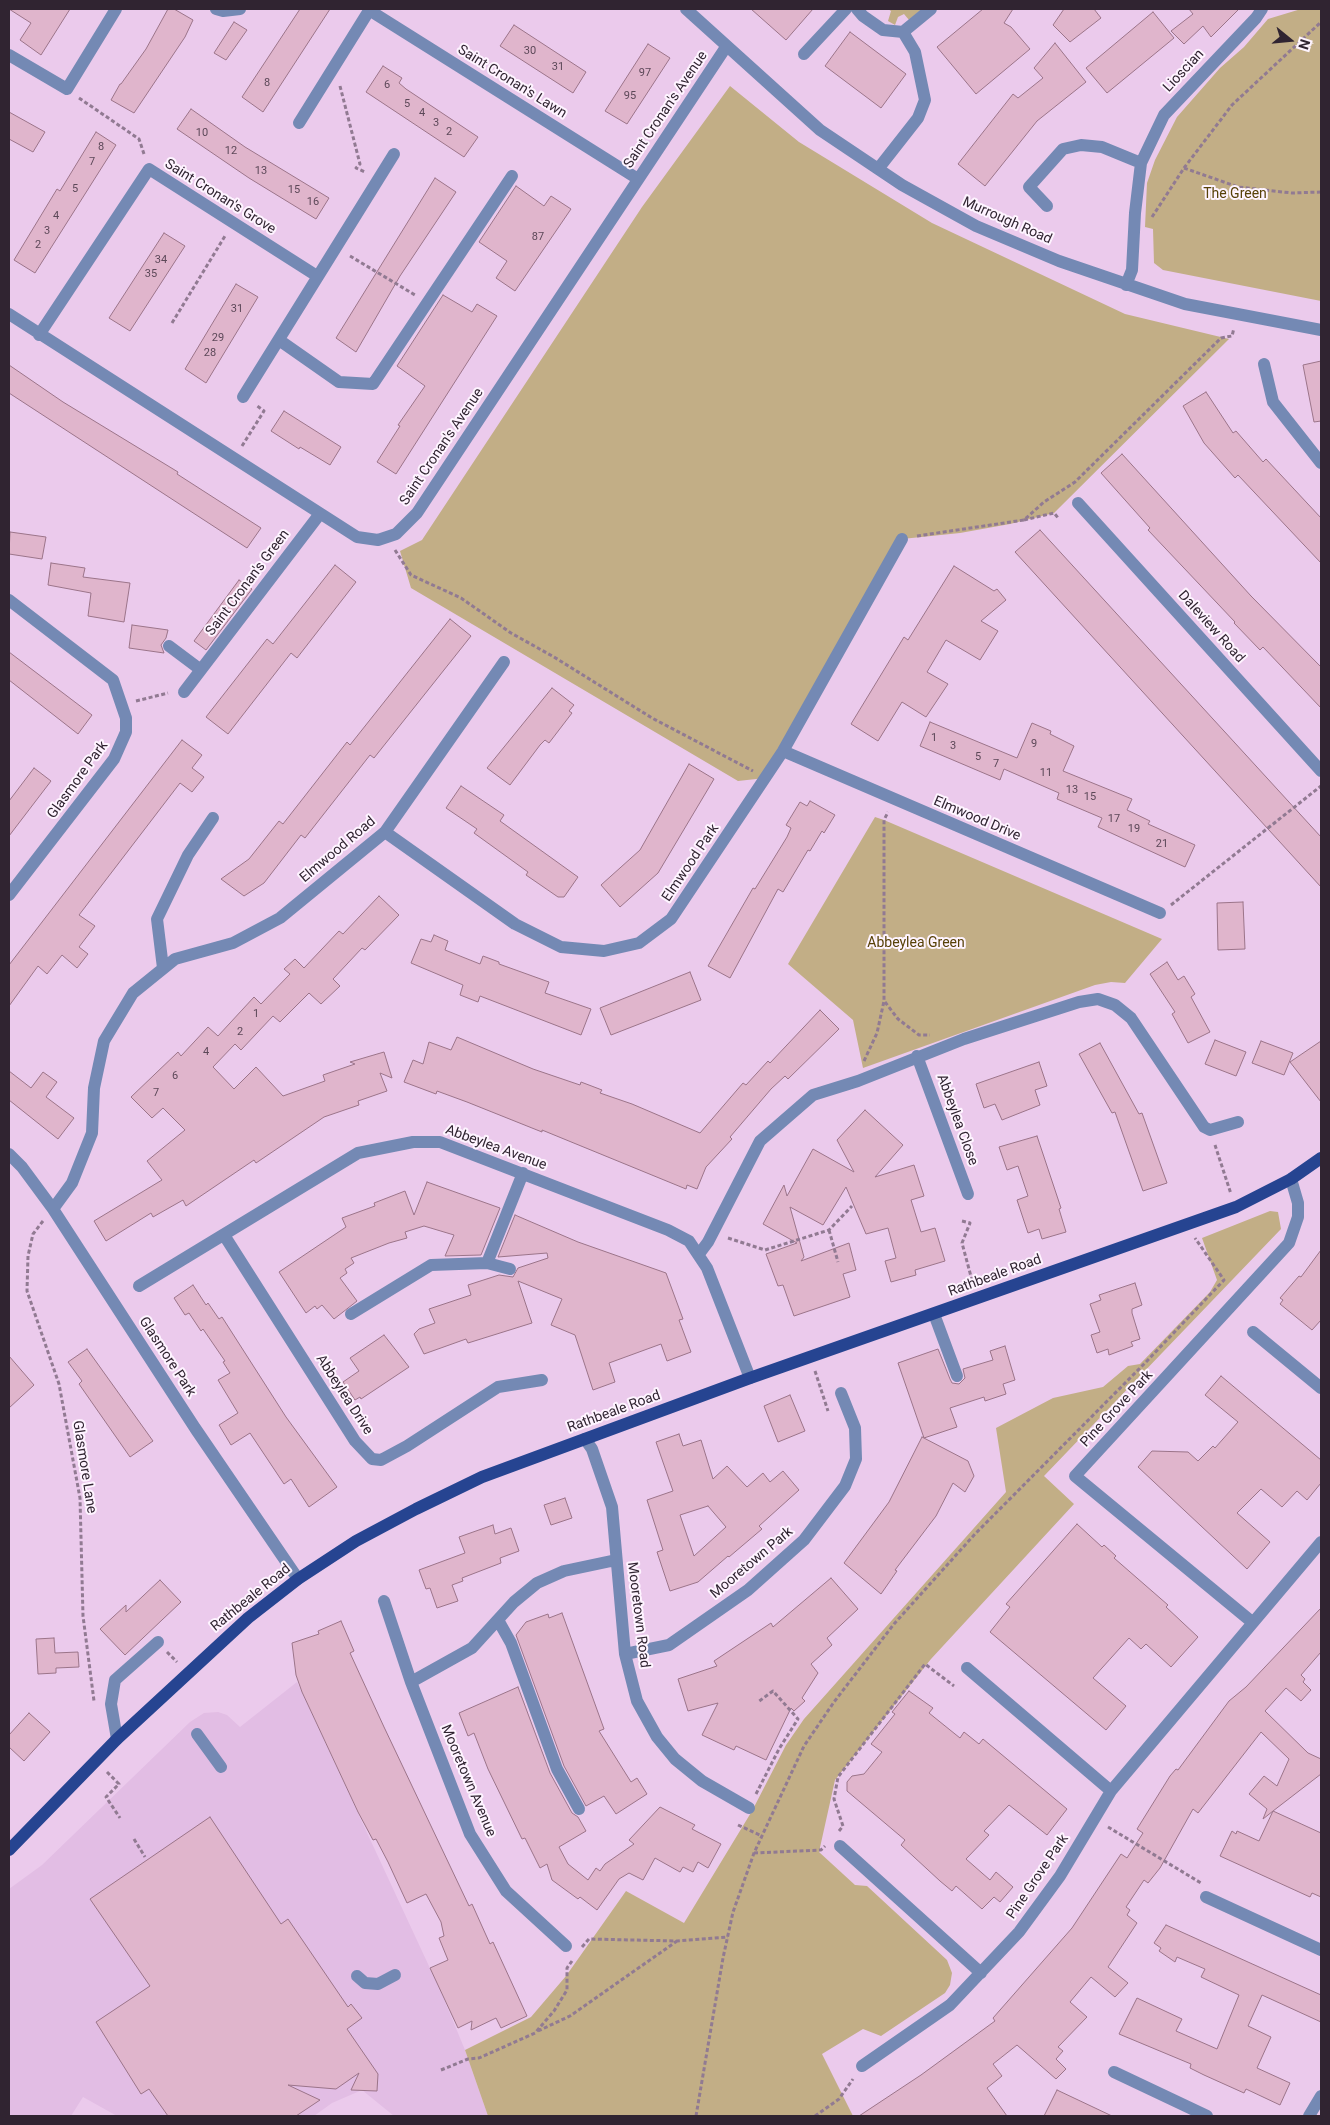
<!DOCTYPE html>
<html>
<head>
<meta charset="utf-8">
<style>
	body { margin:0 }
	#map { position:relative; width:1330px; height:2125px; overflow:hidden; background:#ebcaec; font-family:Roboto,sans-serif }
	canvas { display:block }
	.frame { position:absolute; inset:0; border:10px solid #302431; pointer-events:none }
	.north { position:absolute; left:1265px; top:15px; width:50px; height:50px; -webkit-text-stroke:4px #fef4ff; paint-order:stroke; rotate:107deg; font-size:14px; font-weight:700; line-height:20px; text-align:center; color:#302431 }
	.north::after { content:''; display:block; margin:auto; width:18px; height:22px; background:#302431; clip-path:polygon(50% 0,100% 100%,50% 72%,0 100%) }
</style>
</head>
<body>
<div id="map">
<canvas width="1330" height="2125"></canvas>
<div class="frame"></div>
<div class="north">N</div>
</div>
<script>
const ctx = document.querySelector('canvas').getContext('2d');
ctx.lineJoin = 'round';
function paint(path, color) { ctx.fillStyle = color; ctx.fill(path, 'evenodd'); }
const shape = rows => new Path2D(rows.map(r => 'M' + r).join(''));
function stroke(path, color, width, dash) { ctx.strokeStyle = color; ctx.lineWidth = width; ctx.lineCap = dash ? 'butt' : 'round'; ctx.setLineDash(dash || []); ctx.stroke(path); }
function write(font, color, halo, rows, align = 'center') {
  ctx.font = font + ' Roboto,sans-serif'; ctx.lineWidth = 4; ctx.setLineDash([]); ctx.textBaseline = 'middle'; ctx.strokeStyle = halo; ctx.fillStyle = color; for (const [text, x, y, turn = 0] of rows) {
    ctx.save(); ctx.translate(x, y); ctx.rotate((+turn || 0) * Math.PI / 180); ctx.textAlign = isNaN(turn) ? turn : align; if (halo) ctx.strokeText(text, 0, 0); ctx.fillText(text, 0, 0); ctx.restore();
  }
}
const built = shape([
	[297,1682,441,1992,465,2050,488,2116,394,2116,362,2090,332,2103,314,2116,117,2116,83,2097,71,2116,9,2116,9,1889,42,1865,190,1722,204,1713,218,1712,227,1715,240,1727]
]);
const green = shape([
	[888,9,922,9,909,20,904,14,898,17,895,25,888,21,891,11],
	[1301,9,1321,9,1321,301,1163,270,1154,263,1153,229,1145,227,1147,183,1155,160,1177,117,1220,68,1244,47,1268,19],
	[730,86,799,142,932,223,1125,314,1229,339,1054,513,1010,524,960,533,902,539,765,778,738,781,411,588,400,551,422,540,642,207],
	[875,817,884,820,1162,939,1125,983,1111,982,1095,985,863,1068,853,1020,788,964],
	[1270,1211,1278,1212,1281,1229,1044,1476,1074,1504,931,1659,835,1780,819,1852,855,1885,867,1886,947,1960,952,1973,950,1985,945,1993,881,2036,863,2029,822,2054,853,2116,488,2116,465,2050,531,2017,566,1976,626,1891,684,1923,752,1811,786,1745,804,1719,1006,1492,996,1428,1053,1398,1103,1387,1128,1366,1140,1364,1210,1292,1217,1280,1202,1238]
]);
const building = shape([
	[9,9,70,9,41,55,20,40,31,23,9,9],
	[168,9,174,9,193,20,185,37,134,113,111,100,120,84,121,84,146,49,168,9],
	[300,9,330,9,263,112,242,97,300,9],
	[751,9,813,9,786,40,751,9],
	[983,9,1013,9,1004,23,1011,27,1030,49,976,94,937,47,983,9],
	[1064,9,1094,9,1101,18,1070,42,1053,25,1064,9],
	[1189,9,1239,9,1211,37,1203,26,1184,44,1171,31,1193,14,1189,9],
	[1153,12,1174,38,1107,93,1086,68,1153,12],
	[234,22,247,30,226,60,214,53,234,22],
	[514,25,586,72,573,93,500,46,514,25],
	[850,32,906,74,881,108,825,66,850,32],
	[1055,43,1086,82,1037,121,985,186,958,164,1013,94,1018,98,1043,78,1034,68,1055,43],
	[648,44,670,58,627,124,605,111,648,44],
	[383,66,402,78,399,83,406,89,478,137,464,157,366,92,383,66],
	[191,109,245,147,329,198,316,219,249,178,177,129,191,109],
	[9,112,45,132,33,152,9,139,9,112],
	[96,132,116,145,35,273,14,260,57,189,60,191,96,132],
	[435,178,456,192,400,276,356,352,336,338,435,178],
	[516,186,544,206,551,196,571,209,515,291,496,278,507,261,479,242,516,186],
	[164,233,185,246,130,331,109,318,164,233],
	[236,284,258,297,206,383,185,369,236,284],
	[443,295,472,312,477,304,497,316,396,474,377,462,400,426,398,425,425,386,397,366,443,295],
	[1321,361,1321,421,1314,422,1303,365,1321,361],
	[9,365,63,402,178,472,177,474,261,528,247,548,9,393,9,365],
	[1206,392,1233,433,1236,431,1263,462,1266,459,1321,518,1321,563,1238,475,1235,478,1204,443,1183,406,1206,392],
	[284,411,341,447,330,465,300,447,299,449,271,431,284,411],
	[1122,454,1251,596,1321,667,1321,708,1263,647,1260,650,1234,623,1235,622,1148,530,1150,528,1101,473,1122,454],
	[1040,530,1321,837,1321,887,1015,552,1040,530],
	[10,532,46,537,42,559,9,554,10,532],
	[51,563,85,568,83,577,130,583,124,622,88,616,91,593,48,585,51,563],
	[335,565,356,582,297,658,291,653,228,734,206,717,267,639,273,644,335,565],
	[954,566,994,591,997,589,1006,600,981,621,998,631,980,660,946,640,927,672,948,684,926,717,902,702,878,741,851,724,904,637,908,640,954,566],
	[239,580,252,589,206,650,194,641,239,580],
	[450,619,471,636,374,758,370,755,305,838,301,835,264,883,244,896,221,879,249,859,279,821,283,824,347,742,350,745,450,619],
	[132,625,168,630,166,638,161,645,164,653,129,648,132,625],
	[9,652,92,715,78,734,9,680,9,652],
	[552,688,574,705,569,711,572,713,549,743,545,740,540,745,510,785,487,768,552,688],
	[930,722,1017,758,1032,723,1051,731,1050,734,1074,746,1063,771,1132,799,1127,810,1150,821,1148,824,1195,845,1185,867,1098,827,1102,818,1057,799,1059,793,1004,769,1000,780,920,746,930,722],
	[182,740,202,755,192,768,204,777,192,792,180,783,79,915,95,926,79,947,88,954,77,968,62,955,47,974,38,966,9,1006,9,965,182,740],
	[689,764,714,779,658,873,620,907,601,885,640,850,689,764],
	[34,768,51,781,9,836,9,801,34,768],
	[461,786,504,815,500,821,578,877,564,897,558,897,526,875,528,872,474,833,477,829,446,808,461,786],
	[810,801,835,815,824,833,822,831,810,851,808,850,783,892,778,889,730,978,708,966,753,888,755,889,787,837,791,828,786,825,800,802,807,806,810,801],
	[379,896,399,915,365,950,362,948,333,979,340,986,321,1004,309,993,280,1022,273,1016,241,1050,235,1044,213,1067,234,1089,256,1067,283,1096,325,1081,323,1075,355,1064,350,1062,384,1052,392,1078,380,1073,387,1091,358,1101,359,1105,324,1117,256,1163,254,1160,186,1206,183,1200,153,1217,151,1213,106,1241,94,1221,162,1180,147,1161,185,1130,163,1108,152,1118,131,1097,178,1052,181,1056,208,1027,218,1036,254,997,261,1004,290,974,284,969,295,959,304,968,339,931,343,934,379,896],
	[1243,902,1245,949,1218,950,1217,903,1243,902],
	[434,935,448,941,445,950,480,964,483,956,499,962,499,964,549,982,545,993,591,1009,581,1035,480,996,478,1002,460,995,463,985,411,963,421,939,431,942,434,935],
	[1167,962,1178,980,1184,976,1195,994,1191,997,1210,1032,1188,1043,1172,1014,1175,1012,1150,974,1167,962],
	[690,972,701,1000,611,1035,600,1008,690,972],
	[820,1010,839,1029,788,1079,785,1076,771,1089,730,1137,732,1139,706,1167,697,1189,687,1185,686,1189,542,1130,542,1132,467,1102,437,1091,436,1094,404,1082,413,1060,423,1064,429,1042,451,1050,457,1037,533,1069,580,1085,581,1082,602,1090,600,1093,632,1104,700,1133,743,1083,746,1085,768,1061,770,1063,820,1010],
	[1215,1040,1246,1052,1236,1076,1205,1064,1215,1040],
	[1261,1041,1293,1053,1284,1075,1252,1063,1261,1041],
	[1321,1041,1321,1102,1290,1062,1321,1041],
	[1100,1043,1139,1114,1142,1113,1167,1183,1143,1191,1115,1112,1112,1113,1079,1054,1100,1043],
	[1039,1062,1047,1086,1035,1090,1040,1105,1002,1120,995,1104,984,1108,976,1084,1039,1062],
	[9,1071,31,1088,43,1072,57,1082,46,1097,74,1118,58,1139,9,1100,9,1071],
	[865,1110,903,1145,875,1177,914,1165,924,1196,911,1200,921,1232,935,1228,945,1261,915,1270,916,1275,891,1282,885,1261,896,1258,888,1228,866,1234,846,1187,823,1225,790,1207,804,1257,801,1261,849,1243,856,1270,843,1274,850,1297,794,1316,783,1285,778,1286,766,1254,797,1243,763,1224,784,1185,787,1196,813,1149,854,1172,837,1140,865,1110],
	[1037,1136,1061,1208,1059,1209,1066,1232,1042,1239,1039,1229,1028,1233,1017,1200,1028,1196,1018,1166,1007,1170,999,1147,1037,1136],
	[427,1182,500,1208,481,1255,445,1256,454,1235,424,1226,405,1232,407,1238,389,1243,351,1258,354,1263,345,1269,347,1273,340,1278,357,1301,343,1312,334,1319,322,1305,317,1309,315,1306,306,1313,279,1272,346,1227,342,1218,375,1206,374,1203,405,1191,414,1215,427,1182],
	[515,1215,578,1242,666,1273,683,1319,679,1320,691,1352,667,1361,661,1344,609,1363,615,1382,593,1390,575,1335,551,1325,562,1299,518,1281,532,1323,468,1343,466,1339,424,1354,414,1334,419,1329,435,1323,429,1309,471,1295,468,1285,499,1275,513,1277,518,1268,548,1258,547,1253,498,1257,515,1215],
	[1321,1250,1321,1320,1312,1330,1280,1304,1283,1300,1280,1298,1299,1276,1301,1277,1321,1250],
	[1135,1283,1142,1305,1132,1309,1132,1313,1140,1339,1131,1342,1133,1346,1109,1355,1108,1349,1097,1353,1091,1335,1100,1332,1090,1304,1101,1300,1099,1295,1135,1283],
	[193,1285,206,1305,208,1303,219,1319,222,1317,286,1417,337,1487,309,1507,291,1479,284,1484,250,1433,231,1445,219,1425,238,1413,218,1380,230,1373,223,1362,225,1361,203,1329,201,1331,189,1313,185,1315,174,1298,193,1285],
	[384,1335,409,1367,361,1399,360,1397,355,1400,343,1382,359,1371,350,1358,384,1335],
	[1005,1346,1015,1380,1003,1384,1006,1394,985,1401,984,1397,950,1408,957,1427,924,1438,898,1363,938,1349,950,1379,952,1383,959,1384,965,1378,963,1369,993,1360,990,1351,1005,1346],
	[87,1349,153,1441,130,1457,79,1384,82,1381,68,1362,87,1349],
	[9,1356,34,1385,9,1408,9,1356],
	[1221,1376,1321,1460,1321,1483,1307,1500,1297,1491,1282,1507,1261,1489,1237,1513,1270,1542,1247,1569,1138,1467,1152,1451,1188,1452,1198,1461,1213,1446,1215,1448,1238,1422,1205,1395,1221,1376],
	[790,1395,805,1431,778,1442,764,1406,790,1395],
	[679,1434,683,1446,701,1440,713,1479,727,1466,747,1487,763,1473,770,1482,783,1471,799,1490,759,1526,762,1529,729,1557,728,1556,698,1582,670,1591,657,1552,663,1550,647,1500,673,1491,656,1442,679,1434],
	[708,1506,726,1527,694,1556,680,1515,708,1506],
	[922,1437,968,1461,974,1476,965,1492,953,1483,936,1516,895,1570,897,1571,881,1594,844,1563,889,1502,922,1437],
	[565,1498,572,1518,551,1525,544,1505,565,1498],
	[1077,1524,1102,1547,1104,1545,1116,1556,1114,1558,1168,1605,1166,1607,1198,1637,1171,1667,1146,1644,1141,1649,1129,1638,1093,1678,1126,1706,1106,1730,990,1632,1010,1607,1006,1604,1077,1524],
	[493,1525,495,1534,511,1528,519,1551,500,1558,501,1563,462,1578,463,1581,452,1585,458,1601,437,1608,430,1588,426,1589,419,1570,465,1553,459,1537,493,1525],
	[831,1578,858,1609,827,1638,832,1645,811,1664,818,1673,802,1698,805,1701,794,1711,791,1708,766,1760,736,1746,734,1750,702,1735,718,1703,688,1711,678,1679,717,1666,714,1661,771,1623,773,1627,831,1578],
	[160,1580,181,1602,125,1655,100,1629,126,1605,126,1612,160,1580],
	[1321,1608,1321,1652,1301,1675,1305,1679,1303,1682,1311,1690,1301,1701,1286,1688,1265,1711,1308,1753,1321,1759,1321,1774,1273,1811,1321,1833,1321,1897,1312,1893,1310,1897,1220,1856,1232,1831,1236,1834,1237,1831,1259,1841,1273,1811,1263,1819,1267,1809,1249,1794,1264,1776,1277,1786,1289,1759,1261,1732,1198,1813,1193,1809,1160,1868,1148,1883,1144,1880,1126,1907,1130,1910,1127,1915,1137,1923,1108,1967,1128,1983,1115,1997,1091,1977,1070,2002,1087,2017,1058,2047,1063,2051,1056,2059,1066,2069,1056,2079,1017,2045,993,2064,1002,2076,987,2088,1007,2116,859,2116,921,2075,995,2021,993,2018,1072,1928,1121,1854,1127,1858,1143,1833,1137,1829,1170,1776,1176,1769,1178,1770,1229,1701,1246,1687,1321,1608],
	[562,1613,604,1729,599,1731,631,1782,637,1778,647,1794,616,1814,604,1796,586,1806,564,1766,516,1635,526,1622,548,1614,549,1618,562,1613],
	[341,1621,354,1651,350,1653,384,1727,469,1906,472,1904,490,1944,493,1942,527,2016,501,2028,496,2018,471,2030,472,2021,458,2028,430,1968,448,1960,439,1938,444,1936,441,1922,426,1894,407,1903,388,1862,376,1839,373,1840,358,1812,302,1692,296,1675,292,1643,319,1634,318,1631,341,1621],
	[54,1638,55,1653,78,1652,79,1667,56,1668,56,1673,38,1674,36,1639,54,1638],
	[518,1687,550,1773,572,1813,578,1817,586,1831,559,1847,568,1864,588,1880,596,1868,600,1871,605,1864,634,1844,629,1840,660,1807,695,1825,692,1829,721,1844,708,1868,698,1862,693,1872,683,1867,680,1872,655,1858,643,1880,629,1873,619,1879,597,1910,580,1897,578,1899,552,1880,547,1864,540,1868,525,1838,522,1839,488,1769,474,1733,468,1736,459,1713,518,1687],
	[909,1691,933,1708,929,1713,960,1738,964,1732,979,1744,983,1739,1067,1809,1047,1835,1009,1805,984,1831,989,1835,966,1859,990,1880,996,1872,1013,1887,1000,1902,994,1897,982,1909,956,1886,952,1891,940,1881,901,1845,905,1840,847,1791,847,1782,852,1776,864,1774,882,1752,871,1744,895,1714,892,1712,909,1691],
	[29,1713,50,1732,24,1761,9,1747,9,1735,29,1713],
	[210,1817,281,1924,288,1919,348,2007,351,2004,362,2018,347,2029,378,2074,377,2091,351,2090,359,2073,336,2089,288,2085,320,2100,296,2116,168,2116,149,2089,141,2094,96,2022,150,1986,90,1899,210,1817],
	[1166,1925,1321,1995,1321,2022,1262,1995,1248,2026,1271,2037,1257,2068,1290,2083,1280,2105,1246,2089,1244,2093,1204,2075,1190,2068,1191,2064,1119,2034,1137,1998,1182,2019,1176,2031,1217,2049,1239,1995,1201,1977,1205,1969,1177,1957,1175,1962,1159,1951,1161,1948,1154,1943,1166,1925],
	[1057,2090,1112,2116,1044,2116,1057,2090]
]);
const path = shape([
	[340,86,360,164,356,168,365,172],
	[79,98,139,139,144,154],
	[1184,168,1238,187,1292,193,1321,192],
	[1152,217,1184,168,1232,105,1321,22],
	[350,256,415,295],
	[172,323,225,236],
	[242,446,264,411,256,405],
	[1024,520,1054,513,1059,519],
	[917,536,1024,520,1044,502,1075,482,1221,338,1232,336,1234,328],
	[395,550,411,575,461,598,511,633,554,657,652,718,753,771],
	[136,701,168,693],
	[1171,905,1321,786],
	[885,1002,898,1019,919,1035,930,1035],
	[864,1061,877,1033,884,1001,884,820,888,812],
	[1215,1145,1231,1194],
	[43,1221,33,1234,28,1256,27,1291,59,1384,80,1498,83,1616,94,1701],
	[962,1221,970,1223,962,1243,973,1284],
	[829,1230,838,1262],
	[728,1238,765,1250,829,1230,852,1206],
	[815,1371,828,1411],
	[167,1652,177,1662],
	[107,1772,119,1784,106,1797,120,1818],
	[756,1794,779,1749,798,1719,773,1691,758,1702],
	[738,1825,762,1836],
	[1108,1827,1201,1883],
	[839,1831,843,1826,834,1799,838,1777,925,1664,954,1686],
	[134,1839,145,1857],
	[754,1853,821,1850,825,1846],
	[582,1947,589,1939,677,1941,728,1937],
	[538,2031,570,2016,677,1941],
	[441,2070,468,2059,479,2058,535,2033,554,2011,567,1990,567,1968,572,1961],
	[696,2116,723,1958,733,1912,754,1853,804,1746,834,1702,894,1624,975,1534,1146,1362,1224,1280,1195,1238],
	[815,2116,839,2099,853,2079]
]);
const minor = shape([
	[216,9,223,11,240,9],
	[686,9,820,130,902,185,976,226,1059,261,1185,304,1321,330],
	[857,9,863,16,883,30,903,32,915,52,925,100,918,118,878,169],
	[369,10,638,179],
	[903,32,931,9],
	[804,54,846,9],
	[9,55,67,89,116,9],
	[299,123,370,9],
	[1047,206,1029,187,1063,149,1081,145,1102,147,1141,163],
	[1126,285,1132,270,1135,213,1141,163,1164,115,1256,18,1262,9],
	[9,314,357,537,378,540,396,534,417,513,726,47],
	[39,335,149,169,317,276],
	[279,340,339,382,373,384,512,176],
	[1264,364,1273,402,1321,463],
	[243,397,394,154],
	[1078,503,1321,771],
	[9,600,113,680,126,718,126,732,114,759,9,895],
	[169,646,201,670],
	[184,692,319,515],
	[783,751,1160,913],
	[385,832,515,924,561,947,604,951,639,943,671,919,783,751,902,539],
	[163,968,157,919,188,855,213,818],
	[917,1056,968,1194],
	[9,1154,22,1167,53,1209,195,1428,298,1579],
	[53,1209,72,1183,92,1133,94,1088,104,1041,133,993,175,959,233,943,280,918,385,832,504,662],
	[224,1235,355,1441,372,1459,381,1460,407,1446,498,1387,542,1380],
	[699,1254,708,1242,760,1141,813,1095,858,1081,964,1039,1079,1002,1098,999,1115,1005,1131,1018,1204,1127,1210,1130,1238,1122],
	[487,1263,510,1269],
	[139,1286,358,1153,413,1142,440,1142,668,1230,689,1241,707,1268,750,1378],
	[351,1314,431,1265,487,1263,523,1173],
	[934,1314,957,1376],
	[1253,1332,1321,1388],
	[585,1439,592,1449,612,1507,625,1654,637,1701,657,1737,675,1759,702,1781,749,1808],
	[384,1601,411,1682,470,1834,506,1891,566,1946],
	[498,1620,511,1643,557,1769,579,1809],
	[1252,1622,1075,1476,1289,1243,1298,1217,1298,1203,1291,1179],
	[625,1654,669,1645,748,1590,804,1540,845,1486,856,1459,855,1428,841,1393],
	[967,1668,1111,1791],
	[411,1682,472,1648,514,1602,537,1583,564,1571,616,1560],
	[197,1734,221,1767],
	[117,1739,111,1704,115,1680,158,1642],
	[840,1846,981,1973],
	[1206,1897,1321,1950],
	[357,1976,365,1983,378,1984,395,1975],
	[862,2066,950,2005,1019,1932,1060,1876,1111,1791,1321,1542],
	[1114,2072,1207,2116],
	[1309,2116,1321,2096]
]);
const major = shape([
	[9,1850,117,1739,248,1618,298,1579,356,1541,416,1509,482,1477,750,1378,1236,1207,1291,1179,1321,1158]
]);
const numberNames = [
	["30",530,51],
	["31",558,67],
	["97",645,73],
	["8",267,83],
	["6",387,85],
	["95",630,96],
	["5",407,104],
	["4",422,113],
	["3",436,123],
	["2",449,132],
	["10",202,133],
	["8",101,147],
	["12",231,151],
	["7",92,162],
	["13",261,171],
	["5",75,189],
	["15",294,190],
	["16",313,202],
	["4",56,216],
	["3",47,231],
	["87",538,237],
	["2",38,245],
	["34",161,260],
	["35",151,274],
	["31",237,309],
	["29",218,338],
	["28",210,353],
	["1",934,738],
	["9",1034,744],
	["3",953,746],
	["5",978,757],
	["7",996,764],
	["11",1046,773],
	["13",1072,790],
	["15",1090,797],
	["17",1114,819],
	["19",1134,829],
	["21",1162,844],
	["1",256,1014],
	["2",240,1032],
	["4",206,1052],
	["6",175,1076],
	["7",156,1093]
];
const streetNames = [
	["Lioscian",1184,71,-47],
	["Saint Cronan's Lawn",512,82,32],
	["Saint Cronan's Avenue",666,110,-56],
	["Saint Cronan's Grove",220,197,32],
	["Murrough Road",1007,221,24],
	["Saint Cronan's Avenue",442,447,-56],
	["Saint Cronan's Green",248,583,-53],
	["Daleview Road",1211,627,48],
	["Glasmore Park",78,780,-54],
	["Elmwood Drive",977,819,23],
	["Elmwood Road",338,850,-40],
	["Elmwood Park",691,863,-56],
	["Abbeylea Close",957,1120,70],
	["Abbeylea Avenue",496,1148,20],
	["Rathbeale Road",995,1276,-20],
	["Glasmore Park",167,1357,57],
	["Abbeylea Drive",344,1395,57],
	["Pine Grove Park",1117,1409,-47],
	["Rathbeale Road",614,1412,-20],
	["Glasmore Lane",84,1467,81],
	["Mooretown Park",752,1563,-40],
	["Rathbeale Road",251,1598,-39],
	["Mooretown Road",638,1615,83],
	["Mooretown Avenue",468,1781,67],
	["Pine Grove Park",1038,1877,-56]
];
const parkNames = [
	["The Green",1235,194],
	["Abbeylea Green",916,943]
];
paint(built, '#e2bde4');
paint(green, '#c2ae86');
paint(building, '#e0b5cc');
stroke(building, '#9b7489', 1);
stroke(path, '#917a92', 3, [4, 2.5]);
stroke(minor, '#7489b4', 12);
stroke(major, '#264491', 12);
write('11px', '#5c4858', null, numberNames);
write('14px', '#302431', '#fef4ff', streetNames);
write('14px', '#574107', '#fef4ff', parkNames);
</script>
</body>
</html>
